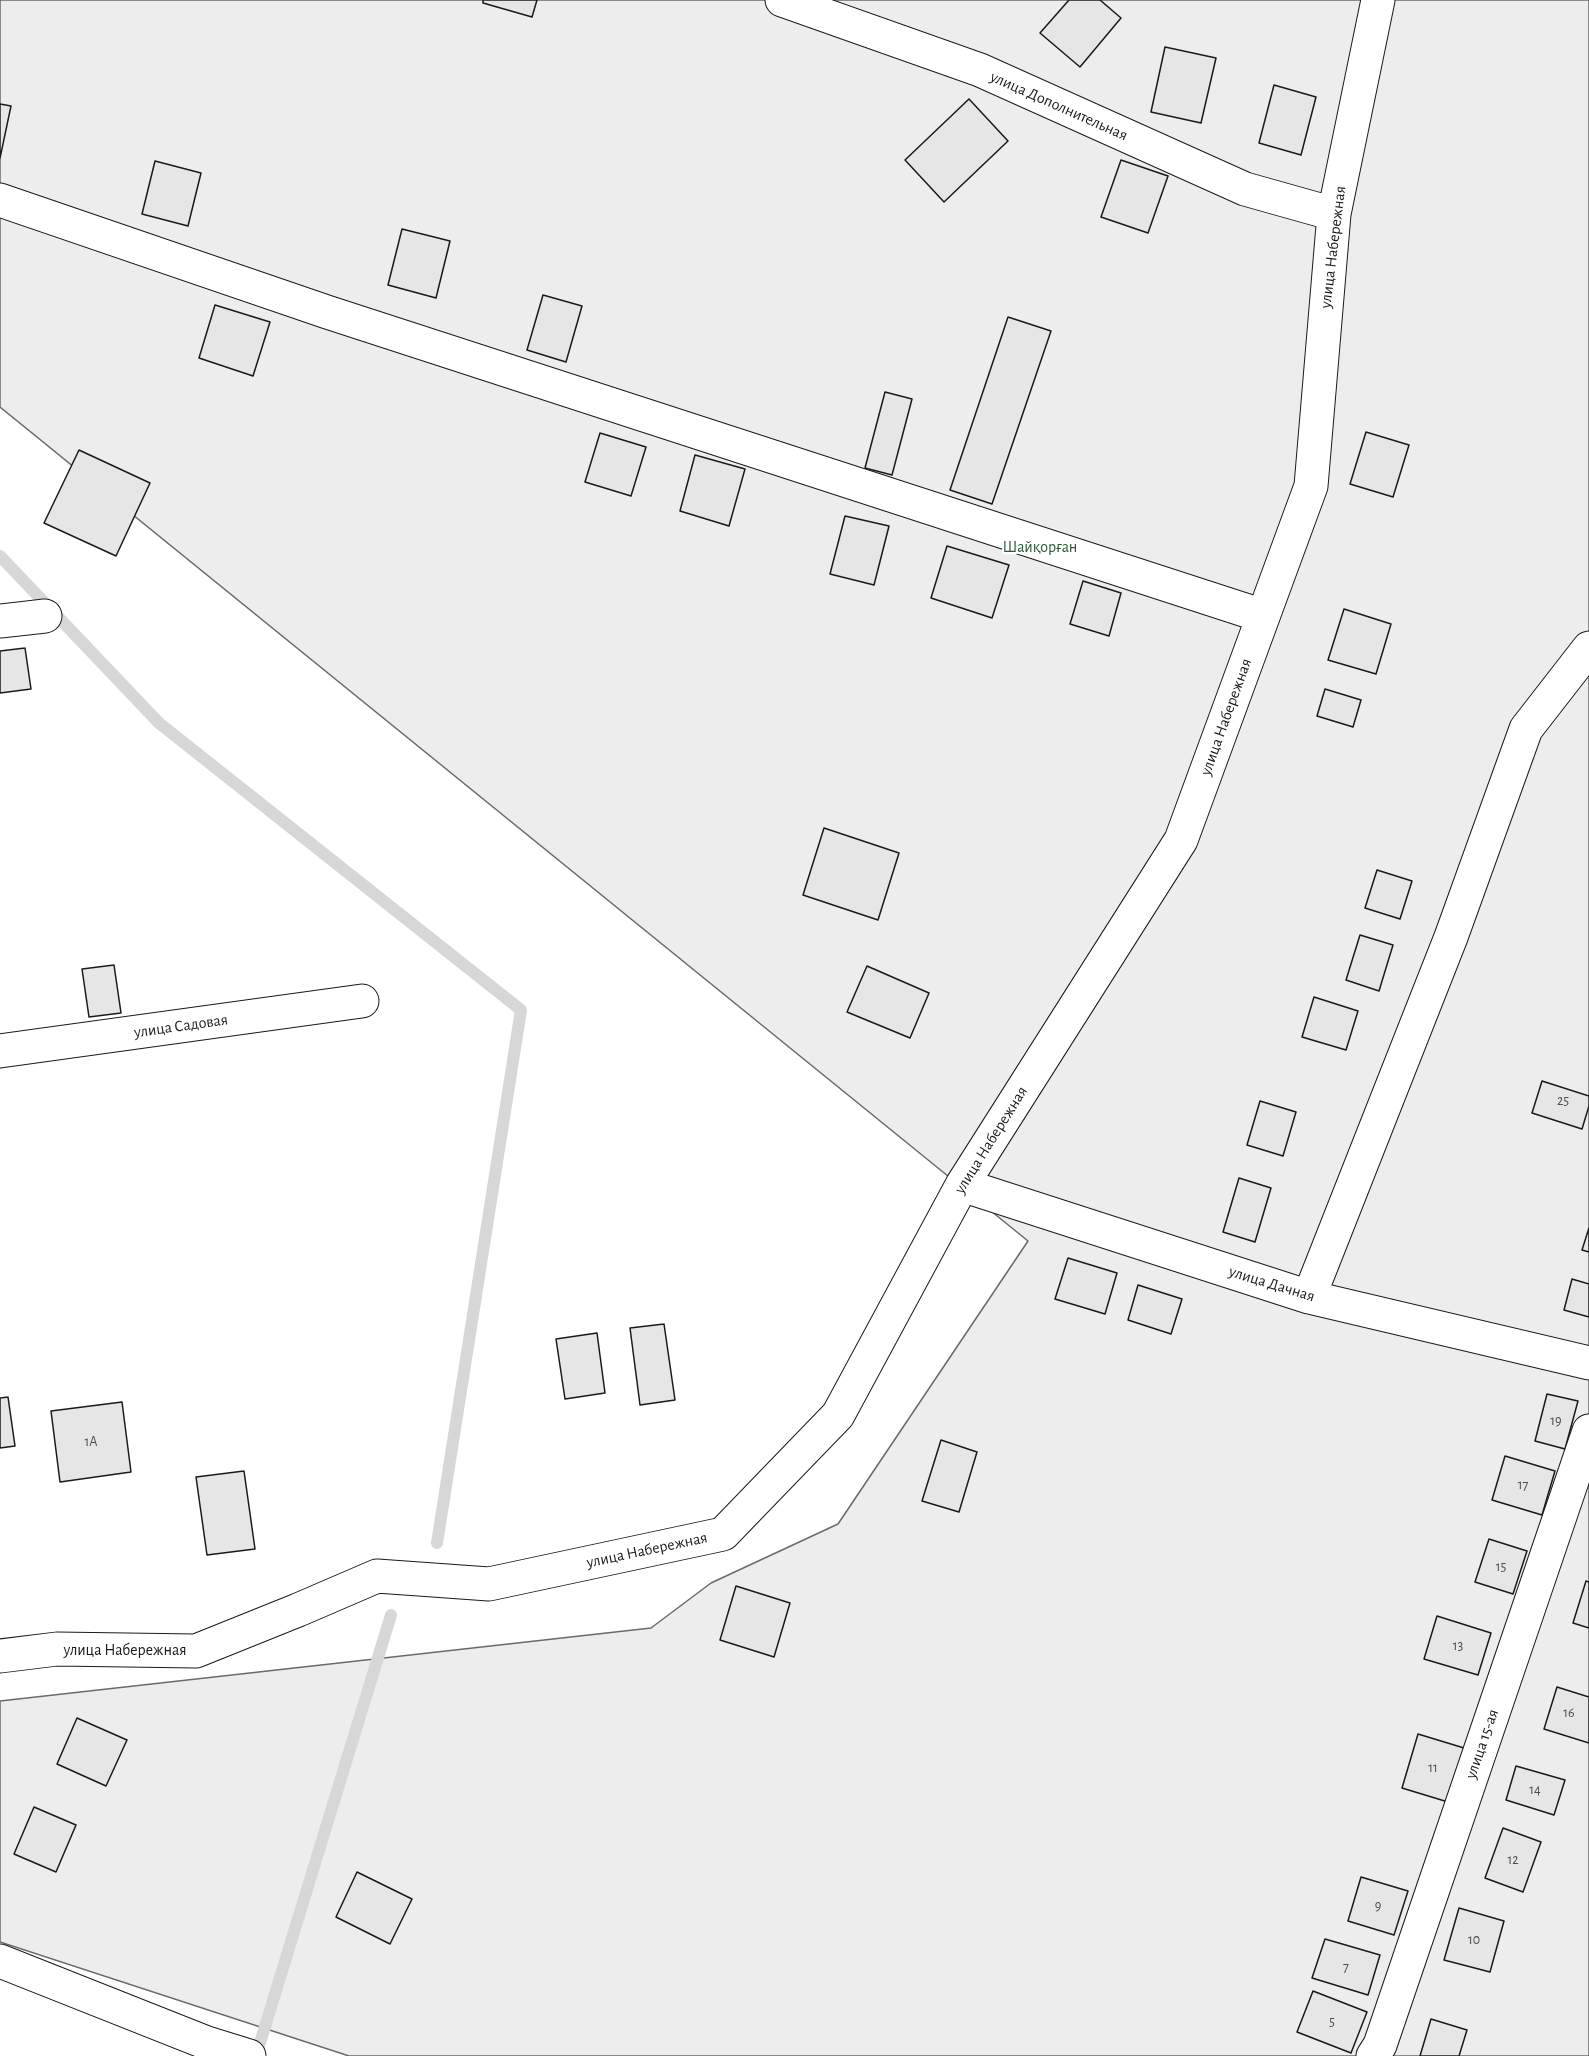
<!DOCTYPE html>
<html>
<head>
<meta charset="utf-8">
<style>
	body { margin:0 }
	canvas { display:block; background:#fff }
</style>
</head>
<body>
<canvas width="1589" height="2056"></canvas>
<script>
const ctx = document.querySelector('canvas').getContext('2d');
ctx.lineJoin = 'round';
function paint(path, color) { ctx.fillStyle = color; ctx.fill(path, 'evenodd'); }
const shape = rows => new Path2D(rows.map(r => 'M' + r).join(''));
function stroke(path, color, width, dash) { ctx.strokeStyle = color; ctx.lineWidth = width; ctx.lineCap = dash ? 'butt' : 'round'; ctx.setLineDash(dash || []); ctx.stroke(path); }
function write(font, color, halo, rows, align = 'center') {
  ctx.font = font + ' "Alegreya Sans",sans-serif'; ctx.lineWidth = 4.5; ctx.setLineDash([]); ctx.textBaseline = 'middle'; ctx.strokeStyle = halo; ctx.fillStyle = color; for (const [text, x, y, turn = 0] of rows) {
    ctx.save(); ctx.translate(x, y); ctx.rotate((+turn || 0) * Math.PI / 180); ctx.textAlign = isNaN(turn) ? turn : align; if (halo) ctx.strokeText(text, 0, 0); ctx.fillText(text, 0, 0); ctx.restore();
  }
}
const built = shape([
	[0,0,1589,0,1589,2056,349,2056,0,1942,0,1701,651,1628,711,1583,838,1524,1028,1241,0,407,0,0]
]);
const stream = shape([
	[0,556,159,723,521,1010,437,1543],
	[256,2056,391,1615]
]);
const building = shape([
	[483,0,537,0,532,17,483,3,483,0],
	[1069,0,1100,0,1121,18,1080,67,1040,33,1069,0],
	[1165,47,1216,58,1201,123,1151,112,1165,47],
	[1274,85,1316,97,1301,155,1259,143,1274,85],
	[969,99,1008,141,944,202,905,160,969,99],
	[0,104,11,106,0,158,0,104],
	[1121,160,1168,176,1148,233,1101,217,1121,160],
	[155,161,201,173,188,226,142,214,155,161],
	[402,229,450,241,436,298,388,285,402,229],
	[543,295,582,306,566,362,527,350,543,295],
	[215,305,270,322,253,376,199,358,215,305],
	[1008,317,1051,331,992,504,950,490,1008,317],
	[885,392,912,399,892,475,865,468,885,392],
	[1366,432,1409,445,1393,497,1350,484,1366,432],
	[600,433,646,447,631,496,585,482,600,433],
	[79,450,150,483,116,556,44,523,79,450],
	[695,455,745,469,729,526,680,511,695,455],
	[845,516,889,526,874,585,830,574,845,516],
	[947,546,1009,565,992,618,931,598,947,546],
	[1083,581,1121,593,1109,636,1070,624,1083,581],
	[1344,609,1391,624,1376,674,1328,660,1344,609],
	[25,648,31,689,0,693,0,651,25,648],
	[1325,689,1361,700,1353,727,1317,716,1325,689],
	[824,828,899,853,878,920,803,895,824,828],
	[1377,870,1412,881,1400,919,1365,908,1377,870],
	[1360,935,1393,945,1379,991,1346,980,1360,935],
	[114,965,121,1013,89,1017,82,969,114,965],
	[867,966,929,993,910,1038,847,1012,867,966],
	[1314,997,1358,1011,1346,1050,1302,1037,1314,997],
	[1542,1081,1589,1096,1589,1106,1582,1129,1532,1113,1542,1081],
	[1260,1101,1296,1112,1283,1156,1247,1145,1260,1101],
	[1239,1178,1271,1188,1255,1242,1223,1232,1239,1178],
	[1589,1228,1589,1252,1582,1250,1589,1228],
	[1068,1258,1117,1273,1105,1314,1055,1299,1068,1258],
	[1572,1279,1589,1284,1589,1317,1564,1310,1572,1279],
	[1138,1285,1182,1299,1171,1334,1128,1320,1138,1285],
	[664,1324,675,1400,640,1405,630,1328,664,1324],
	[597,1333,605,1393,565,1399,556,1339,597,1333],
	[1547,1394,1578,1401,1565,1449,1535,1441,1547,1394],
	[8,1397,15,1446,0,1448,0,1398,8,1397],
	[122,1402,131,1472,60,1482,51,1411,122,1402],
	[941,1440,977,1452,959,1512,922,1501,941,1440],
	[1505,1456,1555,1471,1542,1515,1492,1500,1505,1456],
	[244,1471,255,1549,207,1555,196,1477,244,1471],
	[1489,1539,1527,1551,1513,1594,1475,1582,1489,1539],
	[1586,1581,1589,1582,1589,1628,1573,1623,1586,1581],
	[736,1586,790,1603,774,1657,720,1640,736,1586],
	[1437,1616,1491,1633,1478,1675,1424,1659,1437,1616],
	[1557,1687,1589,1697,1589,1743,1544,1729,1557,1687],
	[77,1718,127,1740,106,1786,57,1764,77,1718],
	[1418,1734,1464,1748,1448,1802,1402,1788,1418,1734],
	[1516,1766,1565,1780,1554,1815,1506,1800,1516,1766],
	[34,1807,76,1825,56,1872,14,1854,34,1807],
	[1503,1828,1541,1842,1523,1892,1485,1878,1503,1828],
	[357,1872,412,1899,390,1944,336,1917,357,1872],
	[1361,1877,1408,1891,1394,1935,1348,1921,1361,1877],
	[1459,1908,1504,1921,1490,1972,1444,1960,1459,1908],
	[1325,1939,1380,1955,1368,1995,1312,1978,1325,1939],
	[1313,1991,1367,2012,1351,2053,1297,2032,1313,1991],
	[1431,2019,1467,2030,1459,2056,1420,2056,1431,2019]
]);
const minor = shape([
	[782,0,980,70,1245,189,1334,214],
	[0,200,327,312,1263,616],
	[0,621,45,616],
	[0,1051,362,1001],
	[962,1185,1309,1297,1589,1363],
	[1309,1297,1451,937,1526,729,1589,648],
	[0,1656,57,1649,196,1651,298,1610,377,1576,489,1584,723,1534,838,1415,962,1185,1181,840,1311,486,1334,214,1378,0],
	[0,1961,207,2043,249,2056],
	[1373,2056,1380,2045,1589,1431]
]);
const numberNames = [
	["25",1563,1101],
	["19",1556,1421],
	["1А",91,1442],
	["17",1523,1485],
	["15",1501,1567],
	["13",1458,1646],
	["16",1569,1713],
	["11",1433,1768],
	["14",1535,1790],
	["12",1513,1860],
	["9",1378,1906],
	["10",1474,1940],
	["7",1346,1967],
	["5",1332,2022]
];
const streetNames = [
	["улица Дополнительная",1059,106,24],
	["улица Набережная",1333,247,-83],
	["улица Набережная",1226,717,-70],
	["улица Садовая",181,1026,-8],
	["улица Набережная",991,1140,-58],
	["улица Дачная",1272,1284,17],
	["улица Набережная",647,1550,-12],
	["улица Набережная",125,1650],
	["улица 15-ая",1482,1744,-71]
];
const parkNames = [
	["Шайқорған",1040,547]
];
paint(built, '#ededed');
stroke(built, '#6a6a6a', 1.5);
stroke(stream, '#d7d7d7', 12);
paint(building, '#e6e6e6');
stroke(building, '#1a1a1a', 1.5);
stroke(minor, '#1a1a1a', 35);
stroke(minor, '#fff', 33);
write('14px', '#4d4d4d', null, numberNames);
write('16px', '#1a1a1a', '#fff', streetNames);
write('16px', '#2b5a34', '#fff', parkNames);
</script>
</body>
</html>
